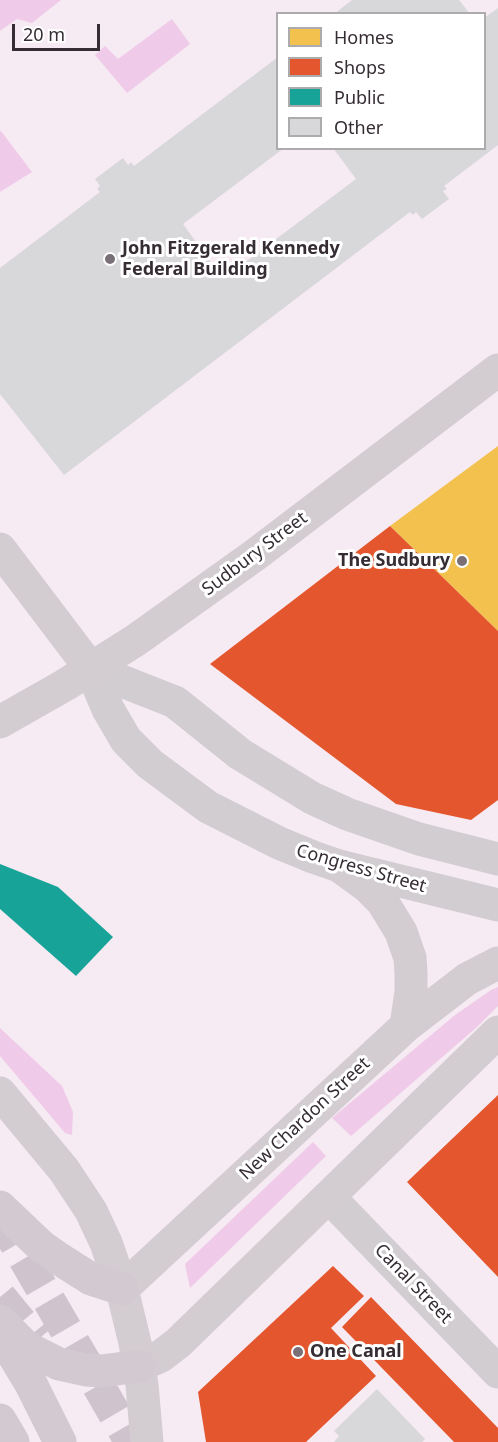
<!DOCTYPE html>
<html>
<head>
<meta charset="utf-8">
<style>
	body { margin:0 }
	#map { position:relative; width:498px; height:1442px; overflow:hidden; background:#f6eaf3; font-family:"Noto Sans",sans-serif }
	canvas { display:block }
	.legend { position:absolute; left:276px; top:12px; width:210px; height:138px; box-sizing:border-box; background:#fff; border:2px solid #aeabad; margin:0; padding:8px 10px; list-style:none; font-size:18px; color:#352d33 }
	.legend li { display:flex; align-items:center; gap:12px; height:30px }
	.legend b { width:30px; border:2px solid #aeabad }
	.scale { position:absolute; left:12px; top:24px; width:88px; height:27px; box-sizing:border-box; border:3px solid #352d33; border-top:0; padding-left:8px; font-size:18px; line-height:21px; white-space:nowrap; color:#352d33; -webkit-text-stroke:4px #fff; paint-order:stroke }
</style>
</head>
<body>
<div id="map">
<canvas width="498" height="1442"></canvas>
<ul class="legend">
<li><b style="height:16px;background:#f2c14e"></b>Homes</li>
<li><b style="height:16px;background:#e4572e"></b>Shops</li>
<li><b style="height:16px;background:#17a398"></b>Public</li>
<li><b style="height:16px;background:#d8d7d9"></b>Other</li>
</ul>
<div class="scale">20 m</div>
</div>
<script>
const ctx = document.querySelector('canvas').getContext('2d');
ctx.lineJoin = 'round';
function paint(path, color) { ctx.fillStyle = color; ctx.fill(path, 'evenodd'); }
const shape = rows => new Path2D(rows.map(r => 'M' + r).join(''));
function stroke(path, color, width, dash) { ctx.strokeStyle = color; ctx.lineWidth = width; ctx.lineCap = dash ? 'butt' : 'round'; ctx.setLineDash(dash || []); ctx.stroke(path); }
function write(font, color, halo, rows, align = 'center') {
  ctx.font = font + ' "Noto Sans",sans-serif'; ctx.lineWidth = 6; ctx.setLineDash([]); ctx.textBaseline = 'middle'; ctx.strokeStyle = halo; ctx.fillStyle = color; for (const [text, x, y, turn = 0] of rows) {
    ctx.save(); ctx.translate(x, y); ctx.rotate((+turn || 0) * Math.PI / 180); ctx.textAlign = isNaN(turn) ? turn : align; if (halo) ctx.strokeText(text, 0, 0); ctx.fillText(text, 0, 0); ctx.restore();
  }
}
const green = shape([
	[0,0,61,0,32,23,17,19,0,31],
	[172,19,190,44,127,93,95,55,105,46,118,59],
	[1,131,32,172,0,192,0,132],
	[498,987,498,1006,477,1027,351,1136,332,1118,455,1015,491,990],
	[0,1028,62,1086,73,1112,72,1135,65,1133,0,1056],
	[313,1142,326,1156,190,1288,185,1264]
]);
const homes = shape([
	[498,446,498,631,390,526]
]);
const shops = shape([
	[390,526,498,631,498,800,471,820,396,804,210,664],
	[498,1095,498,1277,407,1182],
	[333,1266,364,1296,331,1328,376,1376,306,1442,206,1442,198,1392],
	[371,1297,498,1428,498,1442,454,1442,342,1327]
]);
const public = shape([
	[0,864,58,887,113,937,76,976,0,909]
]);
const building = shape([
	[352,0,459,0,470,14,334,14],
	[498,8,498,145,444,186,447,189,443,191,449,199,422,219,416,212,413,215,410,212,64,475,0,394,0,268,100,192,97,189,100,186,95,179,123,158,128,165,131,162,134,166,278,57,278,148,284,148,183,224,223,279,356,179,333,148,484,148,484,18],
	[377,1389,425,1439,422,1442,334,1442,339,1436,334,1431]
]);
const motorwayTunnel = shape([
	[0,1216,131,1442],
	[0,1297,36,1341]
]);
const secondary = shape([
	[91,669,108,709,126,740,150,764,208,807,279,843,313,857,339,866,498,905],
	[91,669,175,702,240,754,312,798,347,814,419,839,498,859],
	[329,1197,498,1372]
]);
const primary = shape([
	[0,549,91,669],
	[0,722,65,685,136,640,255,555,498,370],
	[339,866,368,887,382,901,401,932,410,958,411,973,411,992,406,1026],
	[0,1093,64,1170,91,1211,106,1243,122,1289,135,1343,142,1385,147,1442],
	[122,1289,406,1026,467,979,498,963],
	[139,1366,161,1356,178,1343,498,1032]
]);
const motorway = shape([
	[0,1207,41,1246,58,1258,91,1279,122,1289],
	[0,1321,23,1344,35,1352,59,1364,86,1370,102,1371,139,1366],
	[1,1334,31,1384,60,1442],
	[0,1420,13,1442]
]);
const markers = [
	[110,259,6,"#796f76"],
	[462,561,6,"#796f76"],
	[298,1352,6,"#796f76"]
];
const poiNames = [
	["John Fitzgerald Kennedy",122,249],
	["Federal Building",122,270],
	["The Sudbury",450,561,"right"],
	["One Canal",310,1352]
];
const streetNames = [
	["Sudbury Street",255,554,-37],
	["Congress Street",361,869,16],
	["New Chardon Street",305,1119,-43],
	["Canal Street",413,1284,46]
];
paint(green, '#f0cbe9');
paint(homes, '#f2c14e');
paint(shops, '#e4572e');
paint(public, '#17a398');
paint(building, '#d8d7d9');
stroke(motorwayTunnel, '#cfc4cd', 33, [33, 16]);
stroke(secondary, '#d1cdd0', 33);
stroke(primary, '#d3ccd1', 33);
stroke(motorway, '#d3c9d1', 33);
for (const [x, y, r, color] of markers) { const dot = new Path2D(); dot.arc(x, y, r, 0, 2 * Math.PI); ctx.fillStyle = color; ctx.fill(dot); stroke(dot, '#fff', 2); }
write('bold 18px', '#352d33', '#fff', poiNames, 'left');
write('18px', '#352d33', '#fff', streetNames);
</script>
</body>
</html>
